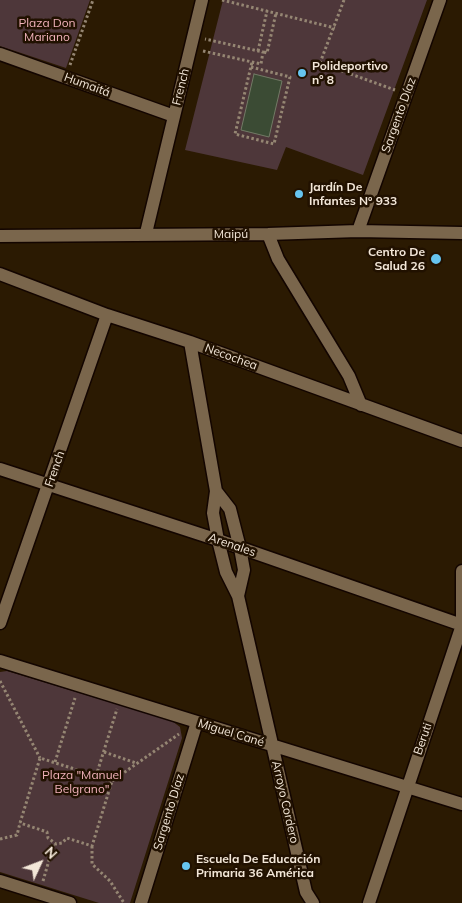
<!DOCTYPE html>
<html>
<head>
<meta charset="utf-8">
<style>
	body { margin:0 }
	#map { position:relative; width:462px; height:903px; overflow:hidden; background:#2b1a02; font-family:Mulish,sans-serif }
	canvas { display:block }
	.north { position:absolute; left:15px; top:838px; width:50px; height:50px; -webkit-text-stroke:4px #211100; paint-order:stroke; rotate:47deg; font-size:14px; font-weight:700; line-height:20px; text-align:center; color:#f3e7d8 }
	.north::after { content:''; display:block; margin:auto; width:18px; height:22px; background:#f3e7d8; clip-path:polygon(50% 0,100% 100%,50% 72%,0 100%) }
</style>
</head>
<body>
<div id="map">
<canvas width="462" height="903"></canvas>
<div class="north">N</div>
</div>
<script>
const ctx = document.querySelector('canvas').getContext('2d');
ctx.lineJoin = 'round';
function paint(path, color) { ctx.fillStyle = color; ctx.fill(path, 'evenodd'); }
const shape = rows => new Path2D(rows.map(r => 'M' + r).join(''));
function stroke(path, color, width, dash) { ctx.strokeStyle = color; ctx.lineWidth = width; ctx.lineCap = dash ? 'butt' : 'round'; ctx.setLineDash(dash || []); ctx.stroke(path); }
function write(font, color, halo, rows, align = 'center') {
  ctx.font = font + ' Mulish,sans-serif'; ctx.lineWidth = 5; ctx.setLineDash([]); ctx.textBaseline = 'middle'; ctx.strokeStyle = halo; ctx.fillStyle = color; for (const [text, x, y, turn = 0] of rows) {
    ctx.save(); ctx.translate(x, y); ctx.rotate((+turn || 0) * Math.PI / 180); ctx.textAlign = isNaN(turn) ? turn : align; if (halo) ctx.strokeText(text, 0, 0); ctx.fillText(text, 0, 0); ctx.restore();
  }
}
const green = shape([
	[0,0,90,0,66,68,0,46],
	[223,0,427,0,363,175,286,147,277,170,185,150],
	[7,671,172,721,180,727,182,738,130,903,99,903,0,872,0,672]
]);
const water = shape([
	[254,74,282,81,269,137,241,130,254,74]
]);
const path = shape([
	[222,0,335,28],
	[344,0,320,63,395,90],
	[203,51,261,64,263,52,205,39],
	[258,51,267,11],
	[264,52,267,53,276,13],
	[70,65,93,0],
	[251,67,290,77,274,144,235,134,252,62],
	[0,681,40,758],
	[104,752,136,763],
	[55,762,75,698],
	[96,776,117,709],
	[112,781,179,734],
	[0,839,17,835,20,823,40,758,112,781,92,846,67,838,62,843,56,844,48,838,47,832,20,823],
	[92,846,92,864,110,881,124,903],
	[43,881,54,843]
]);
const minor = shape([
	[0,54,174,116],
	[358,231,440,0],
	[146,233,202,0],
	[268,234,278,259,349,376,361,405],
	[0,236,268,234,358,231,462,233],
	[0,274,107,315,190,342,462,441],
	[190,342,216,491,213,513,218,540,226,572,238,596,306,892,313,903],
	[0,469,218,540,462,625],
	[216,491,230,509,240,548,244,570,238,596],
	[0,623,107,315],
	[0,661,462,804],
	[0,881,70,903],
	[141,903,197,722],
	[369,903,462,625,462,571]
]);
const markers = [
	[302,73,5,"#66c4ef"],
	[299,194,5,"#66c4ef"],
	[436,259,6,"#66c4ef"],
	[186,866,5,"#66c4ef"]
];
const parkNames = [
	["Plaza Don",47,23],
	["Mariano",47,37],
	["Plaza \"Manuel",82,775],
	["Belgrano\"",82,789]
];
const poiNames = [
	["Polideportivo",312,66],
	["n° 8",312,80],
	["Jardín De",309,187],
	["Infantes Nº 933",309,201],
	["Centro De",425,252,"right"],
	["Salud 26",425,266,"right"],
	["Escuela De Educación",196,859],
	["Primaria 36 América",196,873]
];
const streetNames = [
	["Humaitá",87,85,20],
	["French",181,87,-76],
	["Sargento Díaz",399,115,-70],
	["Maipú",231,234],
	["Necochea",231,357,20],
	["French",55,469,-71],
	["Arenales",232,545,19],
	["Miguel Cané",231,733,17],
	["Beruti",423,739,-71],
	["Arroyo Cordero",285,802,77],
	["Sargento Díaz",169,812,-73]
];
paint(green, '#4e373a');
paint(water, '#3b4b34');
stroke(water, '#727a65', 1);
stroke(minor, '#130500', 15);
stroke(path, '#958673', 3, [2.5, 2.5]);
stroke(minor, '#7a664c', 12);
for (const [x, y, r, color] of markers) { const dot = new Path2D(); dot.arc(x, y, r, 0, 2 * Math.PI); ctx.fillStyle = color; ctx.fill(dot); stroke(dot, '#211100', 2); }
write('12px', '#f2b3bb', '#211100', parkNames);
write('bold 12px', '#f3e7d8', '#211100', poiNames, 'left');
write('12px', '#f3e7d8', '#211100', streetNames);
</script>
</body>
</html>
